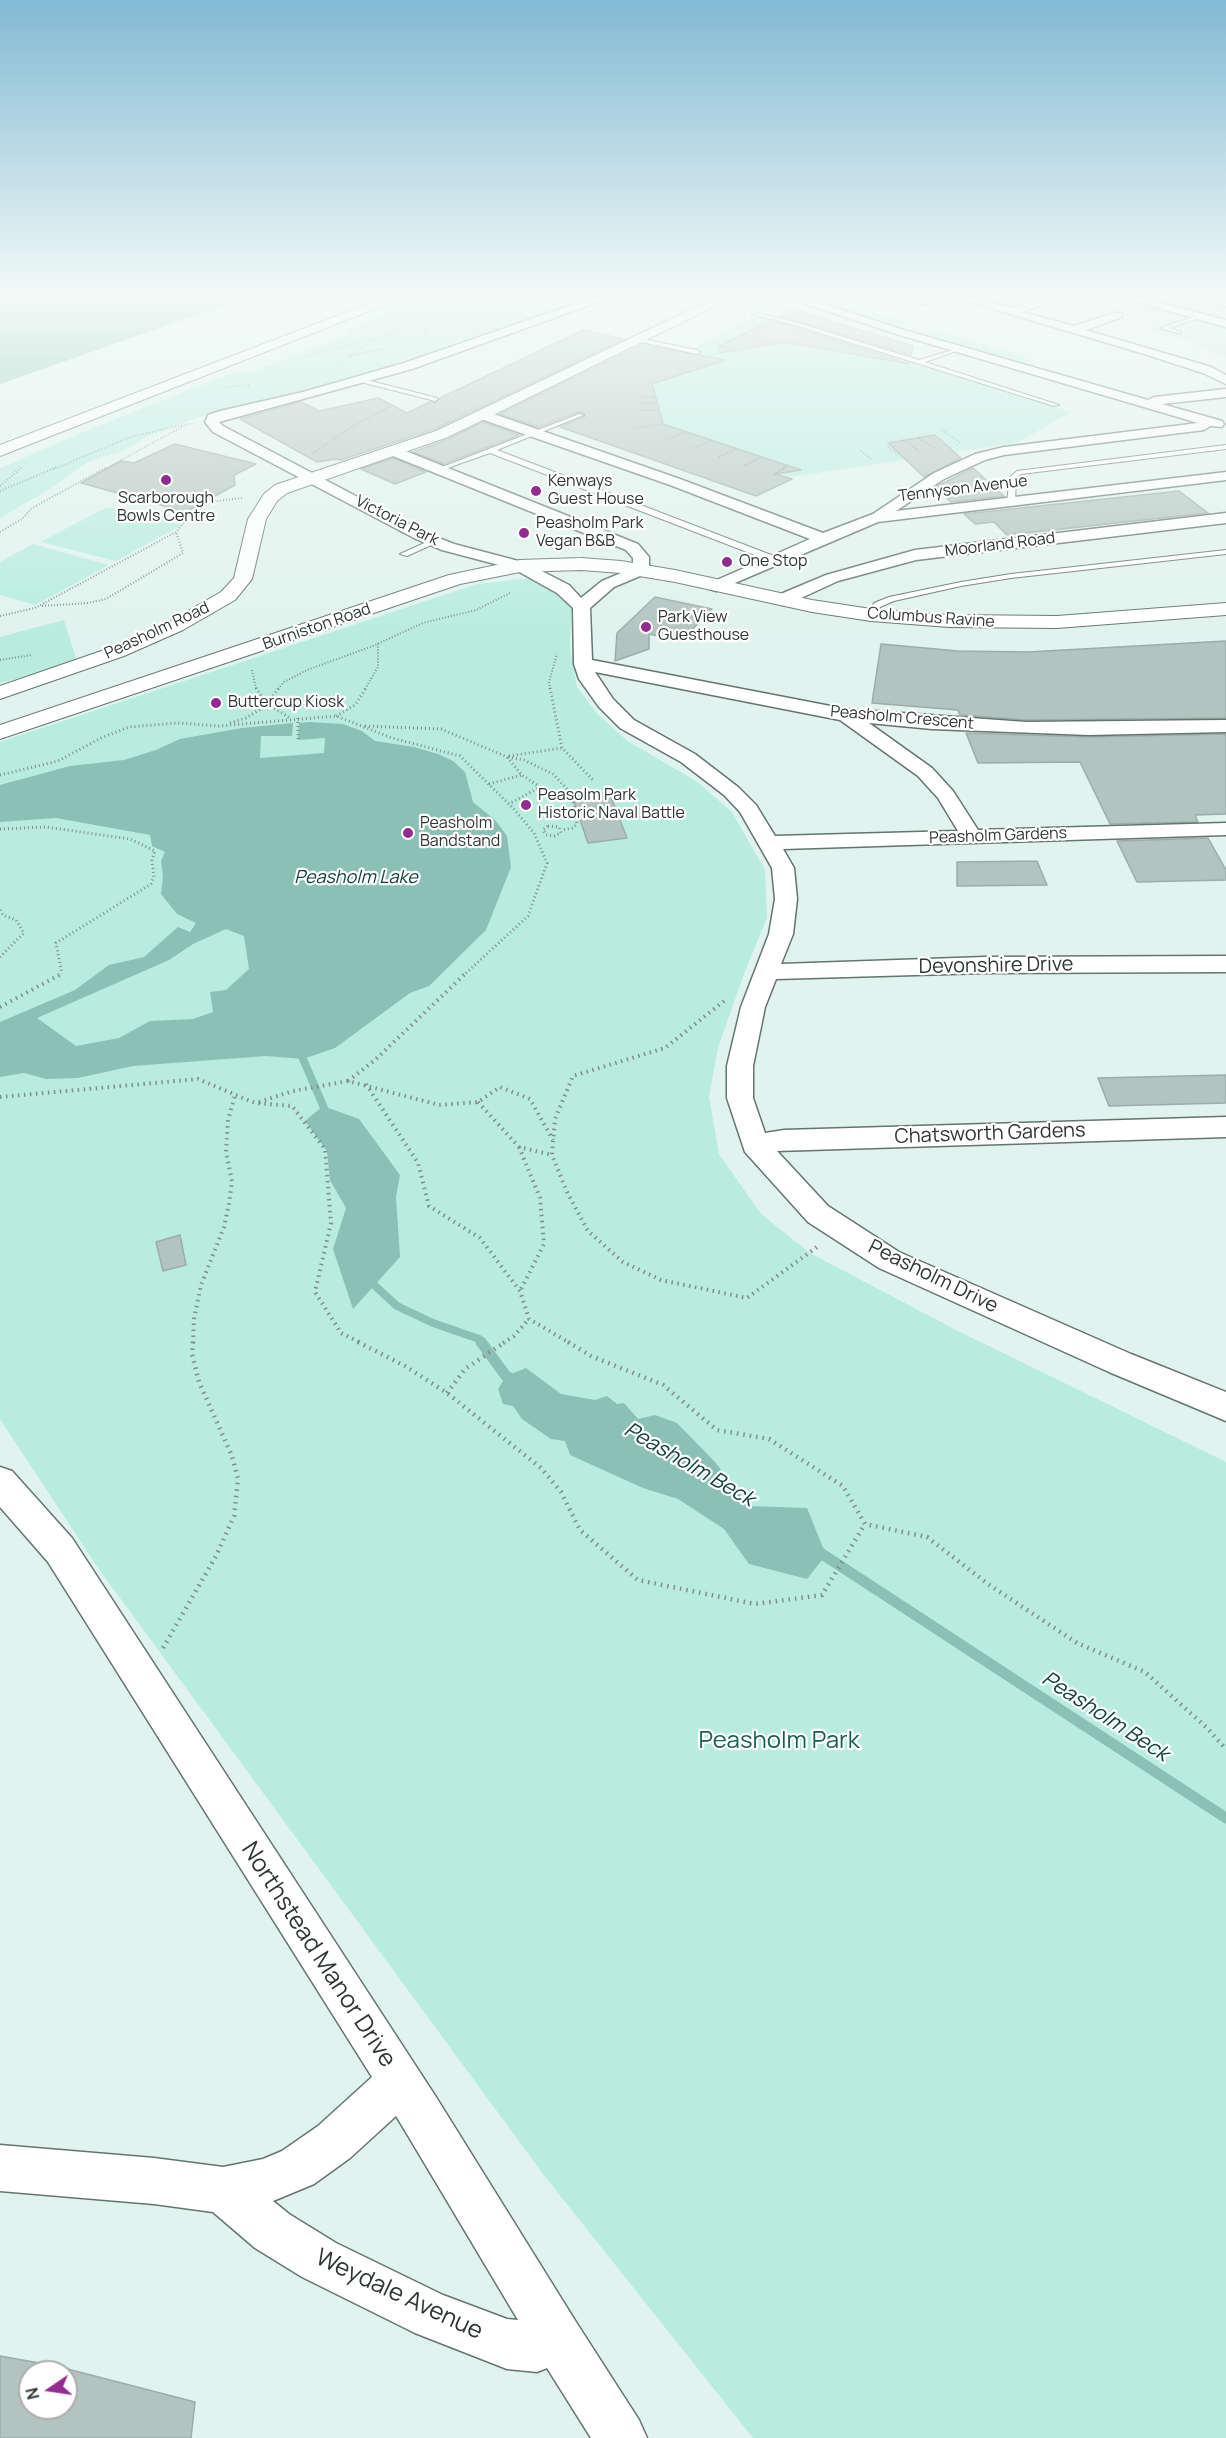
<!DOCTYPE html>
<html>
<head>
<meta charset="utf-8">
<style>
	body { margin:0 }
	#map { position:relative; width:1226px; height:2438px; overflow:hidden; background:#e1f3ee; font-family:Manrope,sans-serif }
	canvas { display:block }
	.north { position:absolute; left:18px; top:2360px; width:60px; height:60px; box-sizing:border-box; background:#fff; border:2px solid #abaead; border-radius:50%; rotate:257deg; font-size:16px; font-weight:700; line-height:24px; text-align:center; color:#2e3533 }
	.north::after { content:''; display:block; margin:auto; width:21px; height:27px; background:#922c91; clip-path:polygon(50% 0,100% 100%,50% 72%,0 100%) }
</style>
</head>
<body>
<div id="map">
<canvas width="1226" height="2438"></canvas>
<div class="north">N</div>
</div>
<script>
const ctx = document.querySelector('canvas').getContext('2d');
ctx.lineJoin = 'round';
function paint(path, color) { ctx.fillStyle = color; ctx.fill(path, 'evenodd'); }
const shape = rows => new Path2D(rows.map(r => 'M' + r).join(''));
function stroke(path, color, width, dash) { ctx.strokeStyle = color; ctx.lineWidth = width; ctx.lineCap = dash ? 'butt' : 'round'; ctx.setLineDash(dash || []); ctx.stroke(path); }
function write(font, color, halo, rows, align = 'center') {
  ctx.font = font + ' Manrope,sans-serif'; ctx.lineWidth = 4.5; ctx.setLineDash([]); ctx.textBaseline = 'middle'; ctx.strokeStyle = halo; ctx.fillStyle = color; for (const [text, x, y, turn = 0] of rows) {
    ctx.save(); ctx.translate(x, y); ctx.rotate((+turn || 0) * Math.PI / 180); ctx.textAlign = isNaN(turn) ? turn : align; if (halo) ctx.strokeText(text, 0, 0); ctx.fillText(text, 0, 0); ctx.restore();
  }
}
const built = shape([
	[1130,297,1194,297,1226,307,1226,358,1193,345,1197,343,1148,330,1158,325,1117,313,1148,303]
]);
const green = shape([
	[419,297,597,297,480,341,305,393,207,414,148,436,123,451,86,463,53,487,0,518,0,468,81,433,229,374,254,371,347,335,346,331],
	[820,299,899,319,910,325,891,327,812,302],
	[756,316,797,325,1072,412,1016,443,797,476,774,475,635,428,610,392],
	[925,331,941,332,1012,352,1030,361,1017,364,918,335,916,332],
	[107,507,182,525,116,561,40,542],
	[33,544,109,565,35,605,0,595,0,562],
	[531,578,572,603,570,648,577,687,598,715,629,742,696,781,732,812,765,870,767,918,745,971,718,1048,709,1097,719,1154,761,1214,810,1253,956,1330,1226,1462,1226,2438,753,2438,543,2174,98,1568,0,1419,0,742,477,584],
	[64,620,78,665,0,683,0,637]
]);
const water = shape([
	[0,297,248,297,0,384],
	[309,722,343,724,362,731,375,741,414,747,438,754,453,761,465,772,473,802,496,821,507,836,511,867,486,930,429,986,410,993,335,1048,303,1059,266,1056,133,1066,78,1078,46,1079,24,1073,0,1077,0,1022,75,990,109,965,144,957,178,927,190,932,196,923,177,914,161,894,163,876,161,861,165,852,152,846,150,835,56,818,0,822,0,785,70,766,124,760,156,750,180,739,242,728,293,723,292,736,261,736,260,758,324,753,325,738,298,740,299,723],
	[226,929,244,936,249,969,226,990,210,992,213,1012,193,1019,150,1021,119,1038,76,1046,37,1018,169,960,193,944],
	[323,1106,359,1119,400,1175,396,1197,400,1257,353,1309,333,1249,346,1208,330,1180,327,1151,305,1121],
	[526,1368,561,1394,595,1400,607,1396,617,1404,624,1403,638,1419,655,1415,677,1423,715,1462,749,1506,807,1508,826,1555,807,1579,749,1564,724,1529,678,1499,643,1488,570,1455,565,1441,551,1439,522,1419,513,1406,503,1404,498,1389,506,1376]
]);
const streamFar1 = shape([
	[303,1059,328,1117],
	[373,1273,374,1285,397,1306,433,1323,479,1339,482,1343]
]);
const stream = shape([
	[481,1342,506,1376,514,1381],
	[816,1550,1226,1818]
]);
const building = shape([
	[792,309,913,346,911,355,779,316,792,309],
	[769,321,790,326,909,364,785,342,720,353,718,347,769,321],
	[583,330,624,339,435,429,341,460,337,459,317,462,240,419,301,402,319,411,378,398,407,413,430,402,436,403,440,398,583,330],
	[642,345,726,360,652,384,663,424,801,470,775,474,792,479,756,496,560,427,585,417,584,413,578,412,539,427,500,414,642,345],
	[483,422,519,435,444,464,413,452,449,439,483,422],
	[935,435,961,458,924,477,888,443,935,435],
	[175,444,256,464,234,475,235,485,186,512,81,483,121,461,134,463,175,444],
	[393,458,426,472,395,484,361,469,393,458],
	[973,468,1004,496,951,502,936,487,973,468],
	[1179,491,1208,513,1007,535,994,522,975,524,964,514,1179,491],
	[655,597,712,609,681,641,649,634,649,649,615,661,617,633,655,597],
	[1226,641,1226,718,1026,720,960,715,958,710,872,703,881,644,958,651,1028,652,1226,641],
	[966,733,1089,737,1226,734,1226,814,1195,815,1198,822,1110,824,1080,762,978,763,966,733],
	[609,792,627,838,588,843,572,796,609,792],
	[1208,838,1226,870,1226,880,1137,882,1117,841,1208,838],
	[1037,861,1047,885,957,886,957,862,1037,861],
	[1226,1075,1226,1103,1109,1106,1098,1078,1226,1075],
	[180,1235,186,1265,163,1271,156,1242,180,1235],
	[0,2356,56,2366,195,2402,191,2438,0,2438,0,2356],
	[30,2372,66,2372,66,2408,30,2408,30,2372]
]);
const pathFar4 = shape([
	[636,297,662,305],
	[471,321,478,315,520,297],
	[744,334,772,344],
	[423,338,425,331,444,313],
	[720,346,744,352],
	[350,356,384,349],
	[304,357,372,339],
	[341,362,376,338,487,297],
	[677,369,687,372],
	[227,387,249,385],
	[638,397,655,397],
	[637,403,656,403],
	[640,410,657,410],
	[635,428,663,424],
	[942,430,961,443],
	[919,438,936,449],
	[667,439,686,432],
	[903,440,919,451],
	[888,447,898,455],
	[694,448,713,440],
	[861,451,871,459],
	[312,454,353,426,390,407],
	[719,457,737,449],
	[745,465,762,457],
	[54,469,130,437,182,425],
	[105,469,187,424,193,424],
	[783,469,788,465]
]);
const pathFar3 = shape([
	[774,475,785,467],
	[0,486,22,467],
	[0,491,57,467],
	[0,532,22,519,32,508,107,467],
	[42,606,88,603,106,599,183,553,176,532],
	[0,616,35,608,176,532,192,513,202,506,217,501,242,498],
	[0,660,32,655],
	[252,670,256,689],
	[278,689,284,682,307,670,373,646,423,623,476,610,510,593],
	[365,689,378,667,378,643],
	[550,689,549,682,557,654]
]);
const pathFar2 = shape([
	[256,688,266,703,290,718],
	[550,688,562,748,593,780],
	[336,716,355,705,366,688],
	[298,718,298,740],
	[230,723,246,718,262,708,279,688],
	[365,726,441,729,507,757,522,775,540,787,509,804],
	[509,756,562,748],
	[508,757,524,760,553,774,568,790,572,796,577,824,573,828,561,830],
	[0,775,58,761,101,738,129,727,178,723,219,726,336,716,392,738,460,756,513,808,534,833,547,863,528,916,465,974],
	[489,784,522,775],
	[548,826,559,827,561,833,554,836,546,835,543,830,548,826],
	[0,829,46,827,130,839,155,851,152,860,154,877,151,884,56,943,62,974],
	[0,910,3,915,16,920,24,933,0,957]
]);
const pathFar1 = shape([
	[724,1001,665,1048,573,1076,555,1119,552,1155,567,1192,588,1231,623,1262,661,1280,747,1298,817,1247],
	[0,1007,63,973],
	[348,1081,375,1060,466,973],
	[366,1084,418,1163,429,1206,480,1238,520,1291,529,1319,570,1343],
	[0,1097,198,1079,255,1103,292,1106,325,1149,331,1223,315,1292,341,1333,361,1343],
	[259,1102,293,1091,348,1081,439,1105,478,1102,500,1087,530,1099,553,1140],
	[478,1102,519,1147,552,1155],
	[519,1147,540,1198,544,1244,520,1291],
	[193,1343,194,1319,201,1285,224,1227,229,1204,232,1181,226,1152,228,1120,235,1095],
	[503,1343,514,1336,529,1319]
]);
const path = shape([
	[358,1342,405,1366,447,1393,541,1468,561,1492,580,1530,638,1580,755,1604,822,1595,865,1524],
	[568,1342,591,1356,663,1385,717,1430,769,1439,843,1486,865,1524,927,1537,988,1584,1077,1643,1145,1672,1207,1728,1226,1749],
	[447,1393,465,1369,505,1342],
	[163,1648,216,1556,234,1516,238,1479,232,1456,199,1382,192,1354,193,1342]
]);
const lane = shape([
	[752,312,795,322,919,360,959,348,959,350,925,362,1059,405,1054,406,791,324,752,314,752,312],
	[1194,317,1199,318,1169,328,1181,332,1181,334,1160,328,1194,317],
	[638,338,697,350,700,352,697,354,636,341,638,338],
	[359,378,437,398,438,399,435,401,357,381,359,378],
	[579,414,584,415,497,450,779,558,779,562,773,562,490,453,442,470,437,469,579,414],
	[1226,445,1226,449,1021,474,1016,478,1015,502,1011,504,1007,502,1010,477,1017,471,1226,445],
	[431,540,438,542,407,556,400,554,431,540],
	[1226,550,1226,554,1011,578,961,586,894,601,880,607,874,617,867,615,874,603,889,597,961,582,1011,574,1226,550]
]);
const street = shape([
	[595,297,612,297,412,369,219,422,223,426,424,532,454,544,526,563,569,585,581,598,602,581,633,568,633,558,626,550,388,454,386,451,388,448,398,448,638,544,649,557,649,570,647,573,614,587,590,608,592,660,846,709,1026,722,1226,720,1226,732,1089,735,932,729,869,723,932,768,953,791,978,830,1226,823,1226,835,783,849,794,868,797,899,793,934,781,964,985,957,1226,956,1226,972,985,973,776,979,765,1007,753,1066,753,1098,765,1133,784,1130,1226,1117,1226,1137,777,1151,828,1206,899,1252,1131,1354,1226,1392,1226,1421,1109,1372,879,1268,808,1222,745,1152,727,1098,727,1066,741,1007,769,934,775,899,772,868,740,812,724,795,681,762,620,728,599,707,579,679,574,664,573,608,557,593,514,569,442,550,414,538,213,432,205,422,208,415,220,411,303,392,404,363,595,297],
	[595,672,840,720,918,776,938,798,958,831,775,836,756,805,738,787,695,754,634,720,613,699,595,672],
	[785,297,803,297,904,330,1148,400,1154,397,1226,389,1226,397,1162,404,1222,421,1224,424,1222,427,1210,426,1204,430,1004,455,985,460,944,479,896,511,1226,472,1226,480,878,522,716,591,710,589,708,586,710,583,810,539,670,485,478,418,476,415,478,412,488,412,680,479,823,533,873,514,934,473,975,454,1004,447,1198,423,896,334,785,297],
	[928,297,945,297,930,304,922,304,922,300,928,297],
	[953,297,972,297,1011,308,1042,297,1059,297,1023,312,1074,326,1114,313,1122,313,1122,317,1086,330,1211,367,1226,375,1226,384,1203,373,1141,353,953,297],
	[1119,297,1138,297,1226,320,1226,327,1119,297],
	[1202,297,1226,299,1226,306,1203,299,1202,297],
	[1226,513,1226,523,916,560,838,581,788,604,782,605,774,600,776,596,826,575,915,550,1226,513],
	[0,1467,12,1471,72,1538,436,2097,576,2322,639,2420,647,2438,591,2438,547,2368,537,2372,507,2369,415,2333,302,2277,255,2248,213,2212,154,2204,0,2191,0,2145,154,2158,223,2167,263,2159,282,2151,318,2126,372,2077,48,1562,0,1507,0,1467],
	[396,2116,404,2129,518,2320,507,2319,443,2295,336,2243,289,2214,273,2201,314,2184,350,2158,396,2116]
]);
const secondary = shape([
	[386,297,405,297,0,456,0,445,386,297],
	[717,297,734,297,448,437,287,493,277,501,266,519,252,579,235,600,183,630,124,656,0,699,0,686,110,648,169,622,221,592,234,578,248,519,264,494,275,485,436,431,717,297]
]);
const primary = shape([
	[581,558,621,561,675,570,812,600,871,609,949,615,1057,616,1226,603,1226,615,1057,628,949,627,871,621,812,612,675,582,621,573,581,570,520,572,460,584,0,739,0,725,449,575,520,560,581,558]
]);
const markers = [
	[166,480,6,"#922c91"],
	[536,491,6,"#922c91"],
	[524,533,6,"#922c91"],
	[727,562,6,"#922c91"],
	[646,627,6,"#922c91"],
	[216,703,6,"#922c91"],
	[526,805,6,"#922c91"],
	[408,833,6,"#922c91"]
];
const farPoinames = [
	["Kenways",548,482],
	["Guest House",548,500],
	["Scarborough",166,499,"center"],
	["Bowls Centre",166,517,"center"],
	["Peasholm Park",536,524],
	["Vegan B&B",536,542],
	["One Stop",739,562],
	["Park View",658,618],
	["Guesthouse",658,636],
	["Buttercup Kiosk",228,703],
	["Peasolm Park",538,796],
	["Historic Naval Battle",538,814],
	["Peasholm",420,824],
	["Bandstand",420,842]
];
const farStreetnames = [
	["Tennyson Avenue",963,489,-7],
	["Victoria Park",397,521,27],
	["Moorland Road",1000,545,-7],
	["Columbus Ravine",931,618,4],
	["Burniston Road",317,627,-19],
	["Peasholm Road",157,631,-25],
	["Peasholm Crescent",902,718,5],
	["Peasholm Gardens",998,836,-2]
];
const farWaternames = [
	["Peasholm Lake",356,878]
];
const streetNames = [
	["Devonshire Drive",996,966,-1],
	["Chatsworth Gardens",990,1134,-2],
	["Peasholm Drive",933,1277,26]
];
const waterNames = [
	["Peasholm Beck",689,1465,30],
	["Peasholm Beck",1105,1717,33]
];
const nearParknames = [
	["Peasholm Park",779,1741]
];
const nearStreetnames = [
	["Northstead Manor Drive",318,1955,57],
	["Weydale Avenue",399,2295,25]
];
paint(built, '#cee8e1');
paint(green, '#b8ecdf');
paint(water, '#8ac1b4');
stroke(streamFar1, '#8ac1b4', 8);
stroke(stream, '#8ac1b4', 11);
paint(building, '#b3c4c0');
stroke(building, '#9caca8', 1.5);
stroke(lane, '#64746f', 2);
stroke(street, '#64746f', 3);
stroke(secondary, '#64746f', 2);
stroke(primary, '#64746f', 2);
stroke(pathFar4, '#818d8a', 1.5, [1, 2]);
stroke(pathFar3, '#818d8a', 2, [1, 2]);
stroke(pathFar2, '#818d8a', 3, [1, 3]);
stroke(pathFar1, '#818d8a', 4, [1.5, 4.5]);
stroke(path, '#818d8a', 4.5, [1.5, 5]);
paint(lane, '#fff');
paint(street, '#fff');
paint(secondary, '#fff');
paint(primary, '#fff');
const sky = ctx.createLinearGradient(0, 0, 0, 639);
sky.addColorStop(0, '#82b9d3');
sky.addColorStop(0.46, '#f2faf7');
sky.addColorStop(1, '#f2faf700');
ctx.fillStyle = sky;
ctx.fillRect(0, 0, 1226, 639);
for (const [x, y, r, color] of markers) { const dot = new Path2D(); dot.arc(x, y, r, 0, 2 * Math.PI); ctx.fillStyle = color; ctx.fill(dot); stroke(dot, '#fff', 2); }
write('16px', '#2e3533', '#fff', farPoinames, 'left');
write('16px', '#2e3533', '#fff', farStreetnames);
write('italic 18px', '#114239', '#fff', farWaternames);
write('20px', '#2e3533', '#fff', streetNames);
write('italic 21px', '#114239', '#fff', waterNames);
write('24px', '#165f52', '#fff', nearParknames);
write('24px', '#2e3533', '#fff', nearStreetnames);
</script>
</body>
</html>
